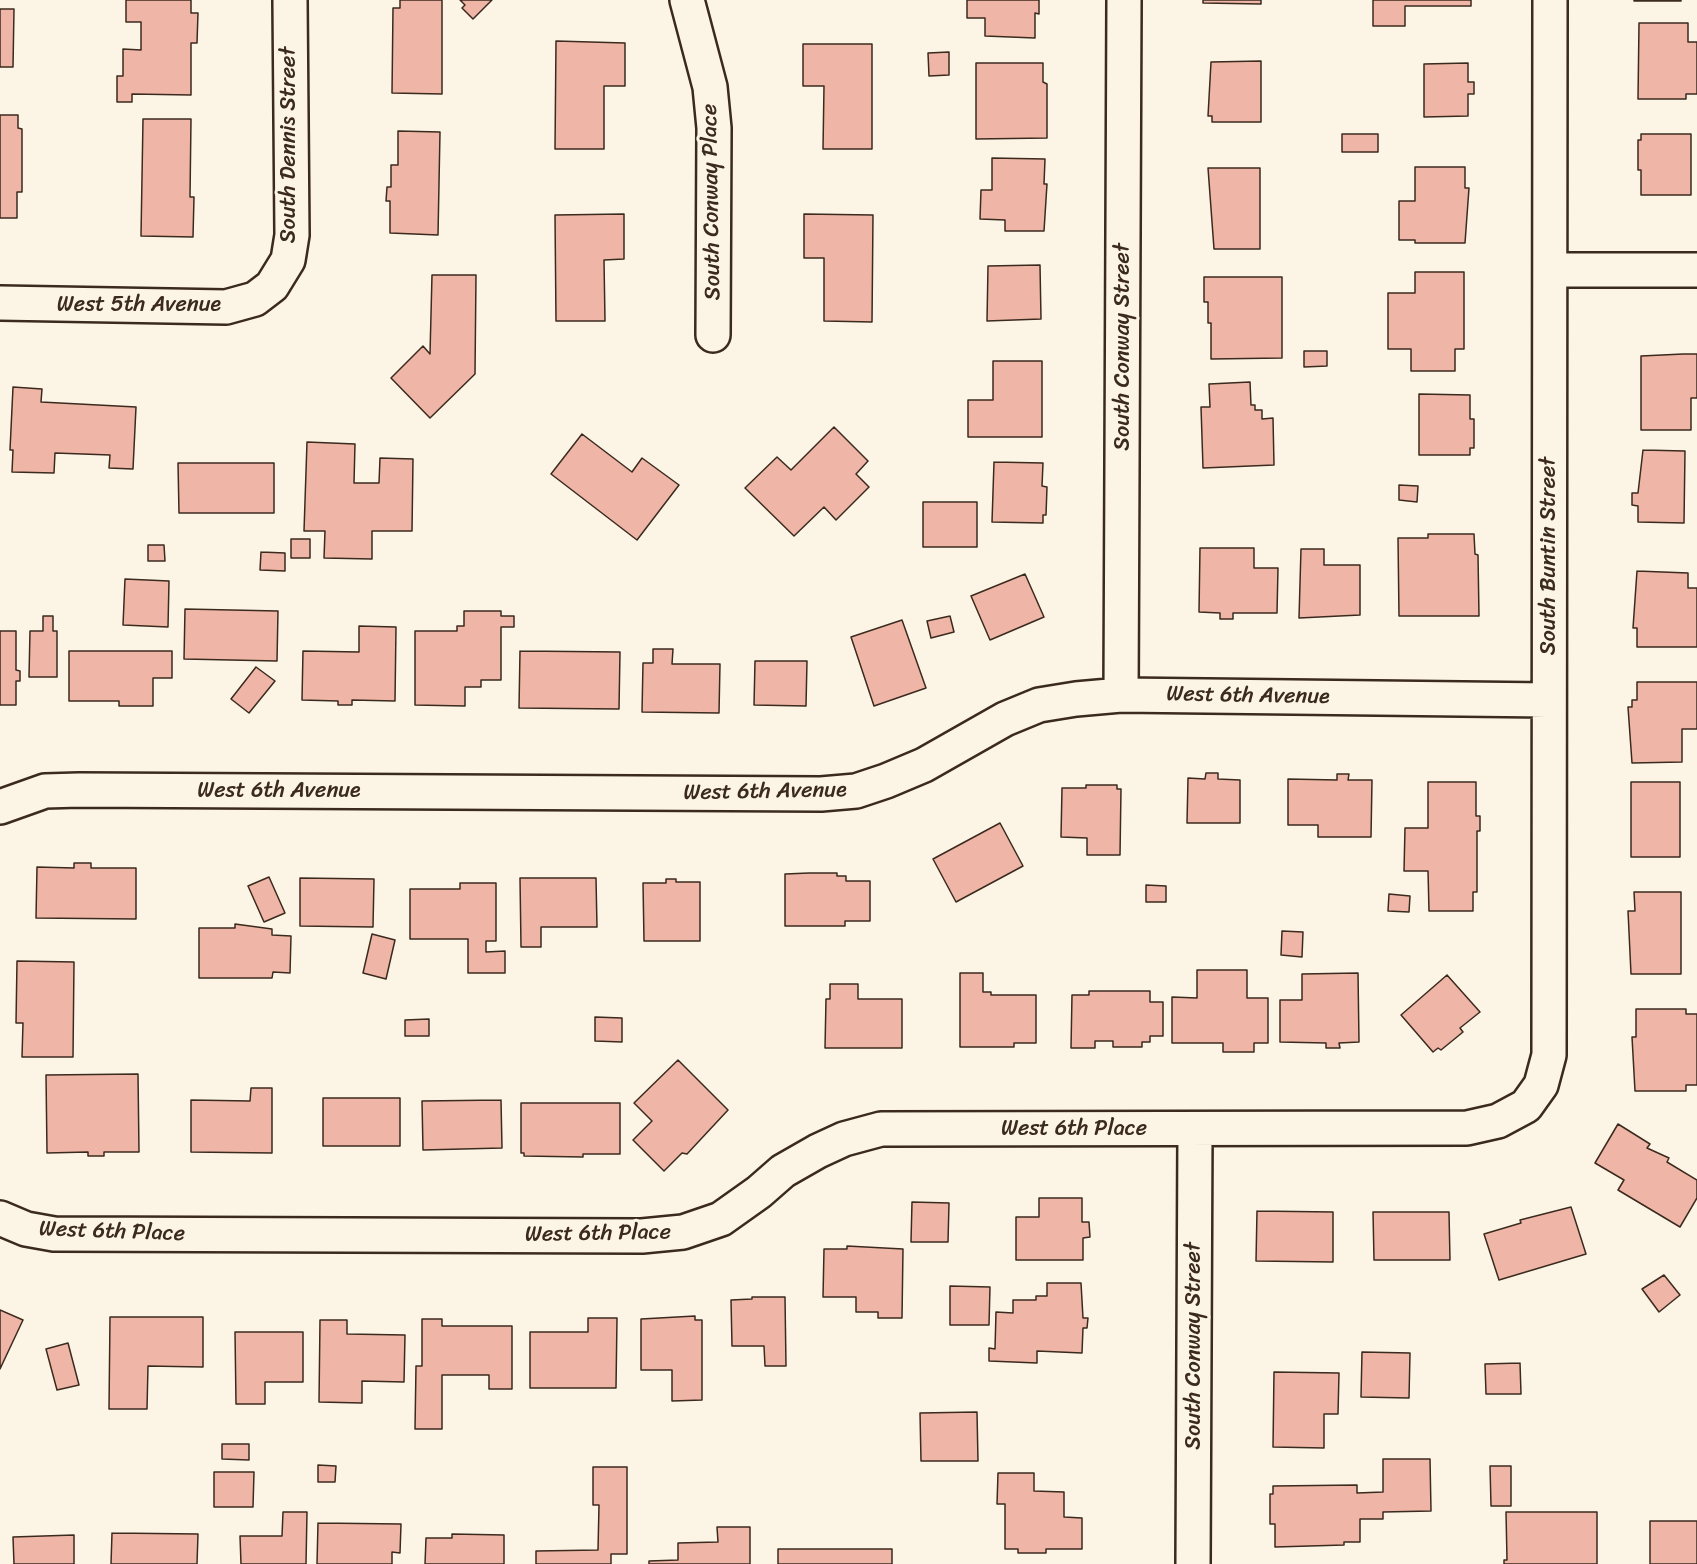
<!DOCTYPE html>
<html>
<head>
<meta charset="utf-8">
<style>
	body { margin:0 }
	canvas { display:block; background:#fcf5e5 }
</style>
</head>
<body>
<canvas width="1697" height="1564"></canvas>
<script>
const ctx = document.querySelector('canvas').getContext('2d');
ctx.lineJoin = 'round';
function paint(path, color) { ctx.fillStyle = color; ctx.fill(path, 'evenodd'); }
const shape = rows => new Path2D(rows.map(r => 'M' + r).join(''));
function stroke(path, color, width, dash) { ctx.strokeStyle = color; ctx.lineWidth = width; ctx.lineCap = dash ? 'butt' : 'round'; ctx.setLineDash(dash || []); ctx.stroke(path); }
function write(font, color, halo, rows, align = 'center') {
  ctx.font = font + ' Sriracha,sans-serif'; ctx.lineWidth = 6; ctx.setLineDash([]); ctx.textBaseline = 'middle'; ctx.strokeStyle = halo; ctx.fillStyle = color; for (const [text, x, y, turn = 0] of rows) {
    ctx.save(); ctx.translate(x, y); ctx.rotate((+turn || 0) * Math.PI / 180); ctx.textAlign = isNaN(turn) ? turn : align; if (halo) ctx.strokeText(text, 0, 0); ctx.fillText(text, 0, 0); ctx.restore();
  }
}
const building = shape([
	[126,0,191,0,191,13,198,13,197,43,191,43,191,95,132,94,132,102,117,102,117,76,123,76,123,49,141,50,141,22,126,22,126,0],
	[400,0,442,0,442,94,392,93,393,8,400,8,400,0],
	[460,0,492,0,473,19,462,8,465,5,460,0],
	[967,0,1039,0,1039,14,1035,13,1035,38,985,36,985,18,967,18,967,0],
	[1203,0,1261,0,1261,4,1203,3,1203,0],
	[1373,0,1471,0,1471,6,1405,6,1405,26,1373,26,1373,0],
	[1634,0,1681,0,1681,1,1634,1,1634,0],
	[0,9,14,9,13,67,0,67,0,9],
	[1639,23,1688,23,1688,42,1697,42,1697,94,1686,94,1686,99,1638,99,1639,23],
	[556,41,625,43,625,86,604,86,604,149,555,149,556,41],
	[803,44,872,44,872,149,823,149,824,86,803,86,803,44],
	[949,52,949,75,929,76,928,53,949,52],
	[1261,61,1261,122,1212,122,1212,116,1208,116,1211,62,1261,61],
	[976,63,1043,63,1043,82,1047,84,1047,138,976,139,976,63],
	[1468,63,1468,82,1474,82,1474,94,1468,94,1468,116,1424,117,1424,64,1468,63],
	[0,115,18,115,18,128,22,129,22,192,17,192,17,218,0,218,0,115],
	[143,119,191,119,190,197,194,197,193,237,141,236,143,119],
	[398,131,440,132,438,235,390,233,390,201,386,201,387,187,391,187,391,165,398,165,398,131],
	[1342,134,1378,134,1378,152,1342,152,1342,134],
	[1641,134,1691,134,1691,195,1641,195,1641,170,1638,170,1638,140,1641,140,1641,134],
	[992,158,1045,159,1044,184,1047,184,1044,231,1005,231,1005,220,980,219,981,190,992,190,992,158],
	[1415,167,1465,167,1465,188,1469,188,1465,243,1415,243,1415,240,1399,240,1399,201,1415,201,1415,167],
	[1208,168,1260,168,1260,249,1214,249,1208,168],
	[624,214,624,259,604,260,605,321,556,321,555,215,624,214],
	[804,214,873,215,872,322,824,321,824,258,804,258,804,214],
	[1040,265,1041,319,987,321,988,266,1040,265],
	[1415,272,1464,272,1464,349,1455,349,1455,371,1411,371,1411,349,1388,349,1388,293,1415,293,1415,272],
	[432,275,476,275,475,374,430,418,391,378,423,346,430,354,432,275],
	[1204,277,1282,277,1282,358,1211,359,1211,323,1208,323,1208,302,1204,302,1204,277],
	[1304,351,1327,351,1327,366,1304,367,1304,351],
	[1683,354,1697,354,1697,398,1691,398,1691,430,1641,430,1641,356,1683,354],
	[993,361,1042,361,1042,437,968,437,968,400,993,400,993,361],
	[1250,382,1251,405,1255,405,1255,410,1262,410,1262,419,1273,418,1274,465,1203,468,1201,407,1210,407,1209,384,1250,382],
	[13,387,42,389,41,402,136,407,133,469,109,468,110,455,55,453,54,473,12,472,13,450,10,450,13,387],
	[1419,394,1470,395,1470,419,1474,419,1474,448,1470,448,1470,455,1419,455,1419,394],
	[834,427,868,461,856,474,869,487,836,520,824,507,794,536,745,488,777,457,791,470,834,427],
	[582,434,632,472,642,458,679,485,637,540,551,474,582,434],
	[307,442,355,444,354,483,379,483,380,458,413,459,412,531,372,531,372,559,324,558,325,531,304,531,307,442],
	[1643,450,1685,451,1684,523,1638,522,1638,506,1632,505,1632,493,1638,493,1643,450],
	[994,462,1043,463,1042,486,1047,487,1046,515,1043,515,1043,523,992,522,994,462],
	[178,463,274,463,274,513,179,513,178,463],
	[1399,485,1418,486,1417,502,1399,500,1399,485],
	[923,502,977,502,977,547,923,547,923,502],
	[1428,534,1474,534,1475,554,1478,555,1479,616,1399,616,1398,538,1428,538,1428,534],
	[291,539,310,539,310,558,291,558,291,539],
	[148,545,164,545,165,561,148,561,148,545],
	[1200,548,1254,548,1254,568,1278,568,1277,613,1233,613,1233,619,1220,619,1220,613,1199,612,1200,548],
	[1301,549,1324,549,1324,565,1360,565,1360,615,1299,618,1301,549],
	[261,552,285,553,285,571,260,570,261,552],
	[1637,571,1688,573,1688,588,1697,588,1697,647,1637,647,1637,628,1633,628,1637,571],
	[1025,574,1044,617,990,640,971,596,1025,574],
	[125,579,169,581,168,627,123,625,125,579],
	[185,609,278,611,277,661,184,659,185,609],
	[464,611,501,611,501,616,514,616,514,627,501,627,501,680,481,680,481,687,465,687,465,706,415,705,415,631,457,631,457,626,464,626,464,611],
	[43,616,53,616,53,631,57,631,57,677,29,677,30,631,43,631,43,616],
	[950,616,954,632,931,638,927,621,950,616],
	[902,620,926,688,874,706,851,637,902,620],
	[359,626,396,627,395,701,352,700,352,705,338,705,338,701,302,700,303,651,359,652,359,626],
	[0,631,16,631,16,670,20,671,20,681,16,681,16,705,0,705,0,631],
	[653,649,673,649,672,664,720,664,719,713,642,712,643,663,653,663,653,649],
	[69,651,172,651,172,678,153,678,153,706,119,706,119,701,69,701,69,651],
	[520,651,620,652,619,709,519,708,520,651],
	[755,661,807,661,806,706,754,705,755,661],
	[256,667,275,681,249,713,231,699,256,667],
	[1637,682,1697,682,1697,729,1682,729,1682,762,1632,763,1628,707,1632,707,1632,700,1637,700,1637,682],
	[1206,773,1218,773,1218,779,1240,780,1240,823,1187,823,1188,778,1205,779,1206,773],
	[1337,774,1349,774,1348,780,1372,780,1371,837,1318,837,1318,825,1288,825,1288,779,1337,780,1337,774],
	[1428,782,1476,782,1476,816,1480,816,1480,831,1477,831,1477,892,1473,892,1473,911,1429,911,1428,871,1404,871,1405,828,1428,828,1428,782],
	[1631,782,1680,782,1680,857,1631,857,1631,782],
	[1086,785,1117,785,1117,789,1121,789,1120,855,1087,855,1087,838,1061,837,1062,788,1086,788,1086,785],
	[1000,823,1023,866,956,902,933,859,1000,823],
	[74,863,91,863,91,868,136,868,136,919,36,918,37,867,74,868,74,863],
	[809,873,837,873,837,876,846,876,846,881,870,881,870,921,845,921,845,926,785,926,785,874,809,873],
	[269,877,285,913,264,922,248,886,269,877],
	[300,878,374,879,373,927,300,926,300,878],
	[520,878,596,878,597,927,541,927,541,947,521,947,520,878],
	[666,879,676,879,676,882,700,882,700,941,644,941,643,883,666,883,666,879],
	[460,883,496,883,496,941,486,941,486,952,505,951,505,973,468,973,468,939,410,939,410,889,460,889,460,883],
	[1146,885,1166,886,1166,902,1146,902,1146,885],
	[1634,892,1681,892,1681,974,1631,974,1628,911,1635,911,1634,892],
	[1389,894,1410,896,1409,912,1388,911,1389,894],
	[235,924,272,929,272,935,291,936,290,973,273,972,272,978,199,978,199,928,235,928,235,924],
	[1282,931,1303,932,1302,957,1281,955,1282,931],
	[372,934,395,940,386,979,363,973,372,934],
	[17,961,74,962,73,1057,22,1057,23,1023,16,1023,17,961],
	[1197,970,1247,970,1247,998,1268,998,1268,1043,1254,1043,1254,1052,1223,1052,1223,1043,1172,1043,1172,997,1197,998,1197,970],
	[960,973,983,973,983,992,991,992,991,995,1036,995,1036,1043,1014,1043,1014,1047,960,1047,960,973],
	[1358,973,1359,1042,1339,1043,1340,1048,1326,1048,1326,1043,1280,1042,1280,1000,1302,1000,1302,974,1358,973],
	[1447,975,1480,1012,1460,1028,1463,1032,1441,1050,1438,1048,1433,1052,1401,1015,1447,975],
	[830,984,858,984,858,999,902,999,902,1048,825,1048,826,999,830,999,830,984],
	[1089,991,1150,991,1150,1002,1163,1002,1163,1036,1150,1036,1150,1042,1142,1042,1142,1047,1113,1047,1113,1041,1095,1041,1095,1048,1071,1048,1072,995,1089,995,1089,991],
	[1636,1009,1686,1009,1686,1014,1697,1014,1697,1085,1686,1085,1686,1091,1635,1091,1632,1037,1636,1037,1636,1009],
	[595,1017,622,1018,622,1042,595,1041,595,1017],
	[429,1019,429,1036,405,1036,405,1020,429,1019],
	[678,1060,728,1110,687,1154,682,1153,664,1171,633,1140,652,1121,634,1103,678,1060],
	[138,1074,139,1152,104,1152,104,1156,88,1156,88,1152,47,1153,46,1075,138,1074],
	[251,1088,272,1088,272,1153,191,1152,191,1100,250,1101,251,1088],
	[323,1098,400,1098,400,1146,323,1146,323,1098],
	[501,1100,502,1148,423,1150,422,1101,501,1100],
	[521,1103,620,1103,620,1154,583,1154,583,1157,524,1156,524,1153,521,1153,521,1103],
	[1618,1124,1650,1144,1647,1148,1669,1158,1667,1162,1697,1180,1697,1198,1680,1227,1618,1190,1624,1180,1595,1163,1618,1124],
	[1039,1198,1082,1198,1082,1222,1089,1222,1090,1237,1083,1238,1083,1260,1016,1260,1016,1217,1039,1217,1039,1198],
	[912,1202,949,1203,948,1242,911,1242,912,1202],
	[1571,1207,1586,1254,1499,1280,1484,1234,1521,1223,1520,1220,1571,1207],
	[1257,1211,1333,1212,1333,1262,1256,1261,1257,1211],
	[1373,1212,1449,1212,1450,1260,1374,1260,1373,1212],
	[847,1246,903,1249,902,1318,878,1318,878,1312,856,1312,856,1297,823,1297,824,1249,847,1249,847,1246],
	[1664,1275,1680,1295,1659,1312,1642,1289,1664,1275],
	[1047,1283,1081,1283,1083,1318,1088,1318,1087,1328,1083,1328,1082,1353,1037,1351,1037,1363,989,1361,989,1348,995,1349,996,1312,1013,1313,1013,1300,1036,1300,1036,1296,1047,1296,1047,1283],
	[950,1286,990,1287,989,1325,950,1325,950,1286],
	[752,1297,785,1297,786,1366,765,1366,764,1346,732,1346,731,1300,752,1299,752,1297],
	[0,1310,23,1320,0,1369,0,1310],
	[695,1316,695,1320,702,1320,702,1400,672,1401,672,1370,641,1370,641,1319,695,1316],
	[110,1317,203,1317,203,1367,148,1366,147,1409,109,1409,110,1317],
	[588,1318,617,1318,616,1388,530,1388,530,1332,588,1332,588,1318],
	[422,1319,442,1319,442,1326,512,1326,512,1389,489,1389,489,1375,442,1375,442,1429,415,1429,416,1366,422,1366,422,1319],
	[320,1320,347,1320,347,1334,405,1335,404,1382,362,1381,362,1403,319,1402,320,1320],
	[235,1332,303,1332,303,1382,265,1382,265,1404,236,1404,235,1332],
	[68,1343,79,1385,57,1390,46,1349,68,1343],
	[1362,1352,1410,1353,1409,1398,1361,1397,1362,1352],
	[1520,1363,1521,1394,1486,1394,1485,1364,1520,1363],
	[1274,1372,1339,1373,1338,1414,1324,1414,1324,1448,1273,1447,1274,1372],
	[977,1412,978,1461,921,1461,920,1413,977,1412],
	[222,1444,249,1444,249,1460,222,1459,222,1444],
	[1383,1459,1430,1459,1431,1511,1383,1512,1383,1519,1360,1519,1360,1542,1344,1542,1344,1545,1275,1547,1275,1524,1270,1524,1270,1494,1273,1494,1273,1486,1357,1485,1357,1493,1383,1492,1383,1459],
	[318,1465,336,1466,335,1482,318,1482,318,1465],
	[1490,1466,1511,1466,1511,1506,1491,1506,1490,1466],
	[593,1467,627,1467,627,1554,611,1554,611,1564,536,1564,536,1551,598,1550,599,1505,593,1505,593,1467],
	[214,1472,254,1472,253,1507,214,1507,214,1472],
	[998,1473,1034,1473,1034,1491,1064,1492,1064,1517,1082,1518,1082,1549,1046,1549,1046,1553,1018,1553,1018,1549,1005,1549,1005,1504,997,1504,998,1473],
	[283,1512,307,1512,306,1564,241,1564,240,1536,282,1536,283,1512],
	[1506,1512,1597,1512,1597,1564,1504,1564,1504,1560,1507,1560,1506,1512],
	[1650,1521,1697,1521,1697,1564,1650,1564,1650,1521],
	[318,1523,401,1524,400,1553,392,1552,392,1564,317,1564,318,1523],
	[717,1527,750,1527,750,1564,649,1564,649,1561,678,1560,678,1543,718,1542,717,1527],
	[112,1533,198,1534,197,1564,111,1564,112,1533],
	[452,1534,504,1535,504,1564,425,1564,426,1538,452,1538,452,1534],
	[74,1535,74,1564,14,1564,13,1537,74,1535],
	[778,1549,892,1549,892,1564,778,1564,778,1549]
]);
const street = shape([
	[687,0,710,87,714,128,713,335],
	[1550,270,1697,270],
	[0,303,226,307,255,299,272,286,288,260,292,235,290,0],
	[1121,695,1124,0],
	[0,807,45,791,79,790,821,794,856,791,886,781,924,765,1005,719,1039,705,1076,699,1121,695,1548,700],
	[0,1218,26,1229,54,1234,642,1236,683,1232,721,1219,759,1192,783,1171,818,1151,844,1139,881,1129,1467,1128,1498,1121,1526,1106,1541,1085,1549,1055,1550,0],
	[1193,1564,1195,1129]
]);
const streetNames = [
	["South Dennis Street",289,145,-90],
	["South Conway Place",712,202,-91],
	["West 5th Avenue",139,305],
	["South Conway Street",1123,347,-90],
	["South Buntin Street",1549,556,-90],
	["West 6th Avenue",1248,696,1],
	["West 6th Avenue",279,791],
	["West 6th Avenue",765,792,-1],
	["West 6th Place",1074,1129],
	["West 6th Place",112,1232,2],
	["West 6th Place",598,1234,-1],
	["South Conway Street",1194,1346,-90]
];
paint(building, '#efb6a7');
stroke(building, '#3b2a1e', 1.5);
stroke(street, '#3b2a1e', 38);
stroke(street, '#fcf5e5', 33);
write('22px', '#3b2a1e', '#fcf5e5', streetNames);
</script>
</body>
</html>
